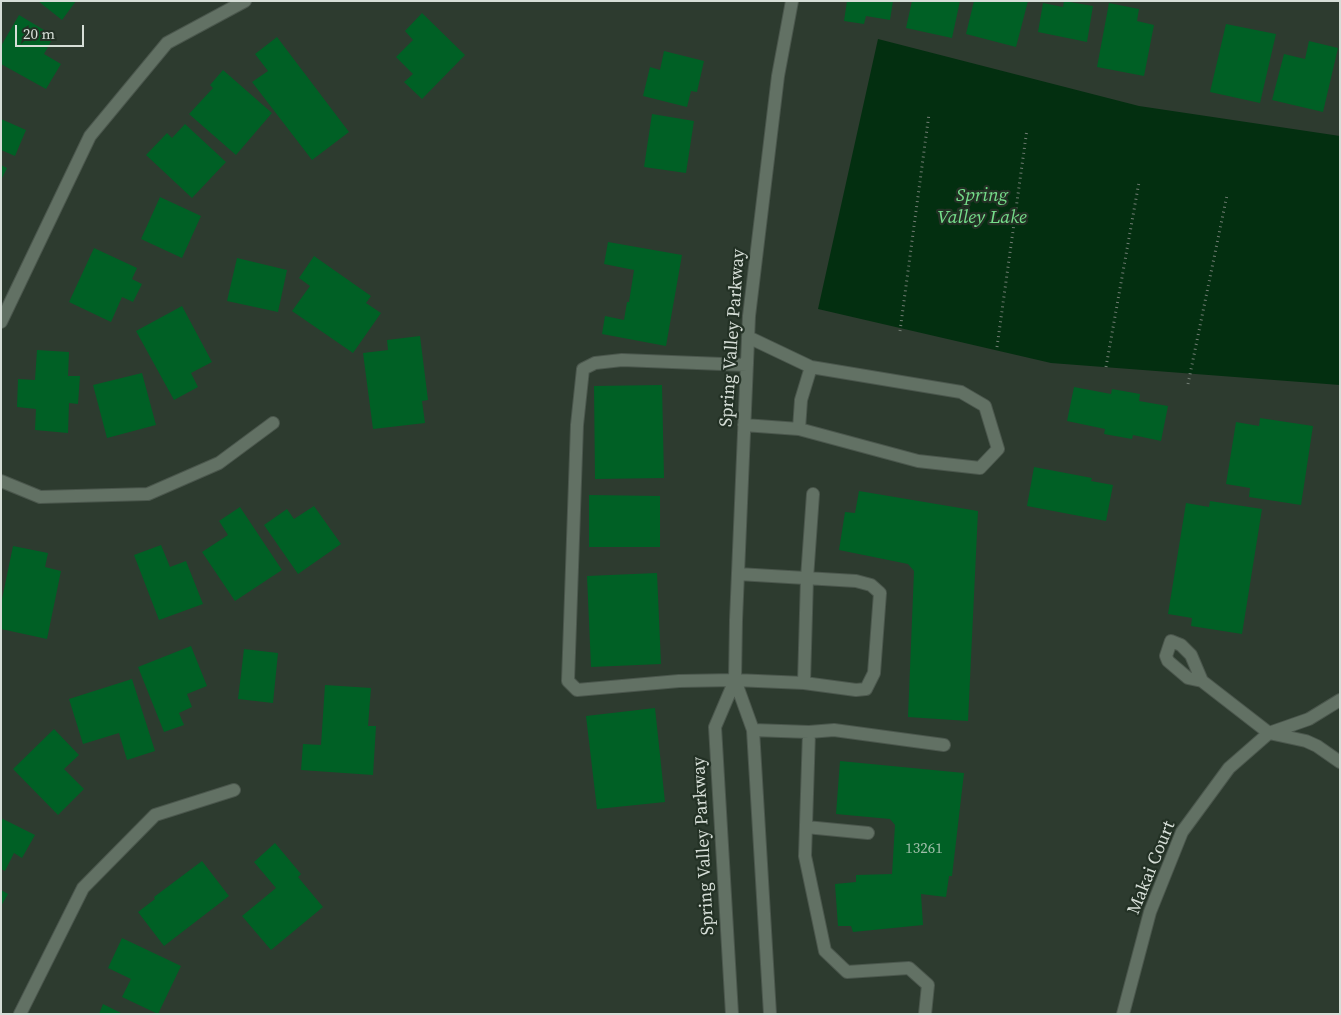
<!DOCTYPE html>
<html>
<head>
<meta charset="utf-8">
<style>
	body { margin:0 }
	#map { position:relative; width:1341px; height:1015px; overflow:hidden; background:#2d3b2f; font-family:"Source Serif 4",serif }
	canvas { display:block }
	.frame { position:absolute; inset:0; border:2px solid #d6ded7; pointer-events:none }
	.scale { position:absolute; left:15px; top:25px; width:69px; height:22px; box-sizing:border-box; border:2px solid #d6ded7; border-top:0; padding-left:6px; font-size:15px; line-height:18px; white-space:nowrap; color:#d6ded7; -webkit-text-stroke:4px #233125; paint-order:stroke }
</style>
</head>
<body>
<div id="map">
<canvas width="1341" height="1015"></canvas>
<div class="frame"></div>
<div class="scale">20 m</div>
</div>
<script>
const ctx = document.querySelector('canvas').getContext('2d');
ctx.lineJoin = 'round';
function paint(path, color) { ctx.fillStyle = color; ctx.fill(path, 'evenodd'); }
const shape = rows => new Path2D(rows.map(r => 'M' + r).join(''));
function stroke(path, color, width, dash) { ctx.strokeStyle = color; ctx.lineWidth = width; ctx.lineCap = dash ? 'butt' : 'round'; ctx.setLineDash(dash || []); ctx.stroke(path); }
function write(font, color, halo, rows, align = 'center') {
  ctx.font = font + ' "Source Serif 4",serif'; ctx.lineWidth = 4.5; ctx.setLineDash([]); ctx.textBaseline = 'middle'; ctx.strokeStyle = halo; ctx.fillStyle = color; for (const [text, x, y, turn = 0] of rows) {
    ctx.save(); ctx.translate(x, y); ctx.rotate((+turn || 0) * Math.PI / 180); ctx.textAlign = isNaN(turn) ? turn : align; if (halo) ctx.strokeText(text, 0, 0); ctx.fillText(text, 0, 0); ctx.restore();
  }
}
const water = shape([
	[878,39,1139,106,1340,136,1340,385,1051,363,818,309]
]);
const building = shape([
	[38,1,76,1,62,20],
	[847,1,893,1,890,20,866,16,864,24,844,21],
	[912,1,960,1,952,38,906,28],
	[974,1,1028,1,1016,47,966,34],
	[1064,1,1093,6,1087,42,1038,32,1043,3,1063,7],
	[1109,3,1139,9,1137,21,1154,25,1144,76,1097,67],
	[422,13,465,55,422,99,404,82,413,74,396,57,413,40,405,31],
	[19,15,54,36,44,54,61,64,46,89,1,64,1,46],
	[1226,24,1276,34,1260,103,1210,92],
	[277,37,349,132,312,160,252,82,268,71,255,54],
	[1309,41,1338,48,1323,112,1272,100,1284,54,1305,59],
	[664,51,704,61,697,92,691,91,687,107,643,96,650,67,660,70],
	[223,70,272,113,236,155,189,114,213,88,210,85],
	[652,114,694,121,686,173,644,167],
	[1,119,26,130,15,156,1,150],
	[185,124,226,162,192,198,146,155,167,133,172,138],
	[1,165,7,168,1,180],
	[160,197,201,216,182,258,141,239],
	[608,242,682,255,666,346,602,334,605,316,624,320,627,302,629,302,634,270,604,264],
	[94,248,137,268,132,279,142,284,133,302,122,297,111,322,69,302],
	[314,256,371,296,366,303,381,313,353,353,292,311,310,286,299,278],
	[237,258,287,270,278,312,227,301],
	[182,306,212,362,191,373,198,387,174,400,136,331],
	[420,336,428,400,422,401,425,423,373,429,363,353,388,350,387,340],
	[37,350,69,352,68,376,80,376,78,404,69,403,68,433,35,430,36,409,17,407,18,379,35,380],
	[142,373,156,425,107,438,93,385],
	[662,385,664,478,595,479,594,386],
	[1074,387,1111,394,1112,389,1140,394,1139,401,1168,406,1161,441,1133,435,1132,439,1104,434,1105,429,1067,421],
	[1260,418,1313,426,1301,505,1249,497,1250,488,1226,484,1236,422,1259,426],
	[1034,467,1092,478,1091,481,1113,485,1106,521,1027,506],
	[859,491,978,511,968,721,908,717,914,571,908,564,839,550,845,512,855,513],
	[589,495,660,496,660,547,589,547],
	[1210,501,1262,509,1242,634,1191,626,1192,618,1168,614,1186,503,1209,507],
	[314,506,341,544,298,574,264,525,287,509,294,519],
	[240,507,282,570,235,601,202,552,228,535,219,521],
	[161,545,170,567,186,561,203,604,159,620,134,555],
	[13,546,48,553,45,567,61,571,47,639,1,629,1,604],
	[657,573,661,664,591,667,587,576],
	[191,646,207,686,187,694,192,707,179,713,184,725,164,732,138,667],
	[244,649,278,653,273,703,238,699],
	[132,679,155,751,127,760,119,733,83,744,69,699],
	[325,685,371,688,368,726,376,726,373,775,301,770,303,744,321,745],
	[655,708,665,802,597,809,586,716],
	[54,729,79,755,64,769,84,789,58,815,13,769],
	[840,761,964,773,952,876,949,876,946,897,921,894,923,925,853,932,851,926,838,926,835,884,856,882,856,875,892,874,895,825,890,819,836,814],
	[1,818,35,835,22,858,14,853,5,871,1,869],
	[275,843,301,874,298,877,323,907,271,950,242,916,276,888,254,862],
	[202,861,229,896,164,946,138,912,155,899,154,897],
	[1,890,8,894,1,906],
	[122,938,181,966,158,1014,122,997,131,979,108,968],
	[103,1004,123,1014,99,1014]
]);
const path = shape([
	[900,331,929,114],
	[997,347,1027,129],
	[1106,367,1139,182],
	[1188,384,1227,195]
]);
const minor = shape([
	[1,322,90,136,167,43,245,1],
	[744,425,799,429,918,461,980,468,998,449,985,406,961,392,811,367,748,337],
	[799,429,801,400,811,367],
	[1,481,40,497,148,494,219,463,273,423],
	[738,574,856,581,871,585,880,593,874,673,866,689,856,690,804,683,735,680,679,681,577,690,568,681,577,425,583,369,595,363,622,360,747,365],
	[1202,681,1191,655,1181,645,1171,641,1166,656,1168,661,1188,678,1202,681,1269,733,1306,741,1317,746,1340,762],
	[804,683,807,578,813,494],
	[753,730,809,732,834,730,944,745],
	[809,732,805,856,825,951,847,972,909,968,928,985,925,1014],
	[806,827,868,833],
	[20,1014,83,888,155,815,234,790],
	[732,1014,715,727,735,680],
	[770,1014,753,730,735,680,736,620,749,316,778,76,792,1],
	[1123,1014,1150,912,1182,832,1229,768,1269,733,1309,719,1340,700]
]);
const numberNames = [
	["13261",924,849]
];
const streetNames = [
	["Spring Valley Parkway",733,338,-86],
	["Spring Valley Parkway",704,846,-93],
	["Makai Court",1152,868,-68]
];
const waterNames = [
	["Spring",982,196],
	["Valley Lake",982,218]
];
paint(water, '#032f10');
paint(building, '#006025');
stroke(minor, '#4b574d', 14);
stroke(path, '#717d73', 3, [1, 4]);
stroke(minor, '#627164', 12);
write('15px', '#a0beaa', null, numberNames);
write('18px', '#d6ded7', '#233125', streetNames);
write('italic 19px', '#76de8b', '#233125', waterNames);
</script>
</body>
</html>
